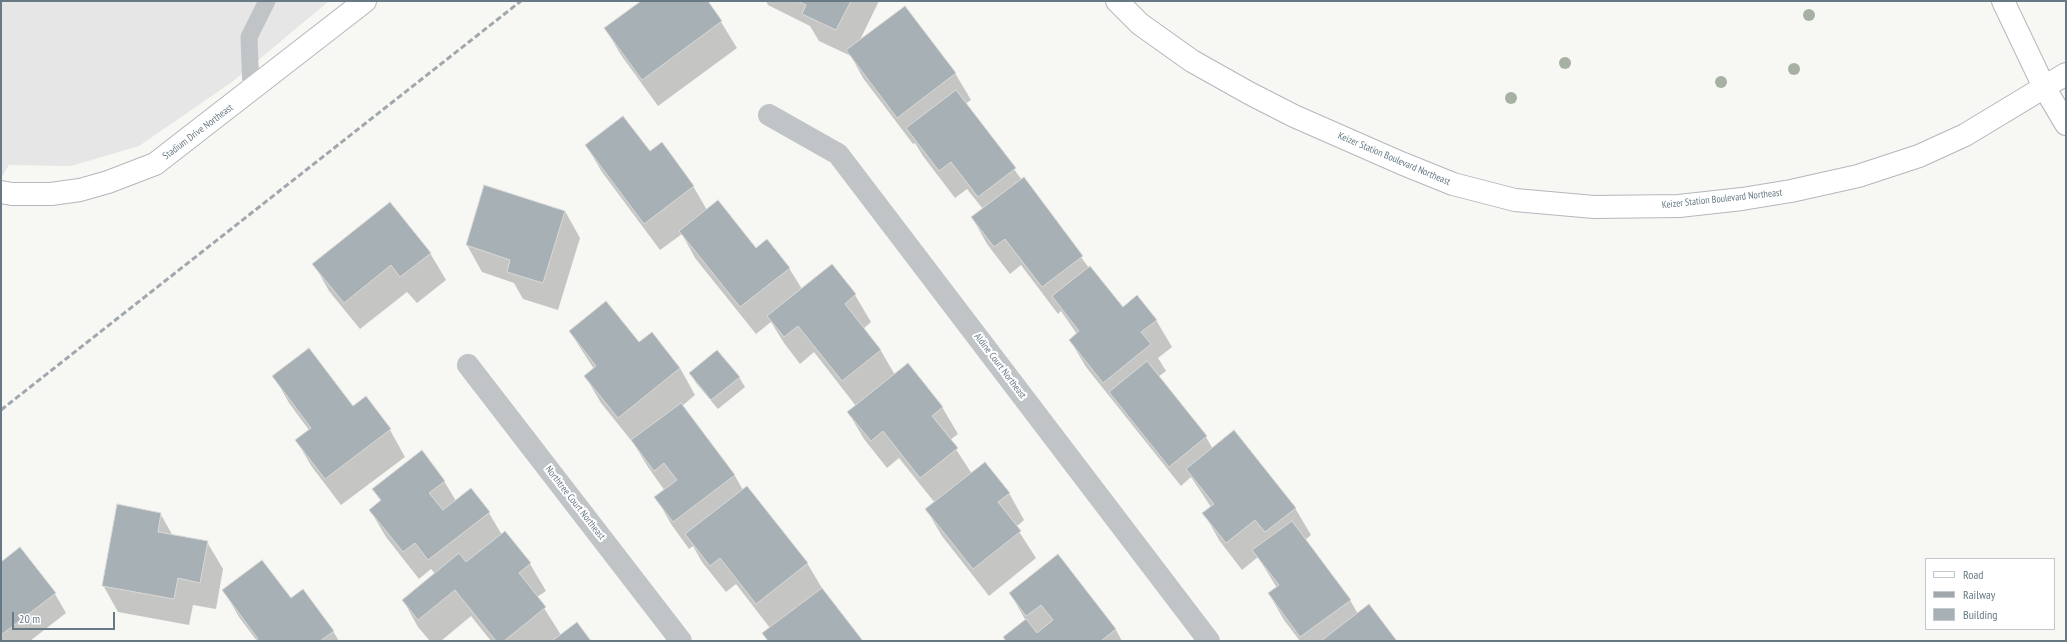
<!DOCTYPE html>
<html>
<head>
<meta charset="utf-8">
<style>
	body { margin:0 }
	#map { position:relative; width:2067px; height:642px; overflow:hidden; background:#f7f7f4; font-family:"PT Sans Narrow",sans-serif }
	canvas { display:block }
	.frame { position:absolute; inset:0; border:2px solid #667984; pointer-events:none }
	.legend { position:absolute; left:1925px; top:558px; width:130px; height:72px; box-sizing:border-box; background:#fff; border:1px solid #c2c9ce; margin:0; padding:5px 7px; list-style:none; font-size:12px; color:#667984 }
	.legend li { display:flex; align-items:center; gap:8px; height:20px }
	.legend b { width:20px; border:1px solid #c2c9ce }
	.scale { position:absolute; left:12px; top:612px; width:103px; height:18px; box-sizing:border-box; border:2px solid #667984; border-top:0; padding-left:5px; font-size:12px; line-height:14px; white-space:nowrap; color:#667984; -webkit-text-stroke:3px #fff; paint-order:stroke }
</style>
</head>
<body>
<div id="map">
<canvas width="2067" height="642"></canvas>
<div class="frame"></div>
<ul class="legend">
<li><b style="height:5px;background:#fff"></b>Road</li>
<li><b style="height:5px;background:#a1a8ad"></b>Railway</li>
<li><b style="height:11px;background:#a7b0b5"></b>Building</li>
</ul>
<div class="scale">20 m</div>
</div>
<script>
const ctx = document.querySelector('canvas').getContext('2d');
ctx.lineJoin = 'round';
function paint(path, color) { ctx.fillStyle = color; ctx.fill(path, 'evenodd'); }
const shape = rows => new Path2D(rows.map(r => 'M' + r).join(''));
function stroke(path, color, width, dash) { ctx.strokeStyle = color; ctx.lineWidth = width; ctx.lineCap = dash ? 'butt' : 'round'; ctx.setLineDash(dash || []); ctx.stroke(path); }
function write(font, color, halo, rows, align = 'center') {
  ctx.font = font + ' "PT Sans Narrow",sans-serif'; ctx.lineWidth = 4; ctx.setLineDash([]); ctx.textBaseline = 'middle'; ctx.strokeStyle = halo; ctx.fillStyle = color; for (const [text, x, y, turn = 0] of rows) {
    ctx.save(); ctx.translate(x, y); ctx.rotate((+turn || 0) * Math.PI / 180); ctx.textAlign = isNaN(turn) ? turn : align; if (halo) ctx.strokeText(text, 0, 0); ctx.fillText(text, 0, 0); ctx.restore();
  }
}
const built = shape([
	[1,1,329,1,232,82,139,146,71,166,9,165,1,178]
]);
const shadow = shape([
	[643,1,707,1,721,22,737,48,658,106,621,55,605,28],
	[766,1,879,1,859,42,955,73,971,100,965,104,1022,180,1023,178,1089,268,1123,308,1156,320,1172,347,1158,358,1166,371,1158,377,1206,437,1213,449,1295,508,1311,535,1305,540,1350,600,1358,614,1396,641,1300,641,1284,620,1269,594,1277,588,1258,557,1242,570,1219,540,1204,513,1211,507,1191,477,1181,486,1086,367,1070,340,1077,334,1061,311,1058,314,1021,265,1010,274,987,244,972,217,983,209,967,189,955,198,923,156,915,143,913,144,863,78,851,56,819,41,810,26,768,5],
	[586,145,650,152,693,186,707,210,756,249,789,268,802,289,832,265,855,295,871,322,863,329,881,351,895,375,942,407,958,434,950,440,972,474,1009,493,1024,520,1016,527,1036,558,989,596,942,536,926,509,935,503,899,458,887,468,864,439,848,412,856,406,814,352,800,364,784,343,771,322,756,334,695,258,682,234,660,250,602,172],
	[565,211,580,238,558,310,523,299,514,283,482,272,467,245],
	[430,253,446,280,417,303,407,292,360,329,329,291,314,264],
	[570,332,639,344,652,334,680,368,695,395,682,406,735,476,743,490,807,563,822,588,862,641,768,641,763,634,770,628,736,584,726,592,702,562,693,546,689,549,671,524,656,497,665,491,648,467,634,444,601,403,585,376,594,369],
	[690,373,739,377,745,387,718,409,696,383],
	[274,376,353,407,390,430,405,457,341,505,312,467,296,440,309,430,289,403],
	[444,481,456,501,489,513,502,535,530,564,546,591,537,597,561,635,590,641,491,641,471,616,441,641,430,641,418,627,403,600,435,574,431,569,419,579,386,537,370,510,381,502,373,489],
	[160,513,173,536,207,542,223,569,216,609,193,605,189,625,118,612,103,585],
	[1058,556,1116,630,1122,641,1006,641,1026,621,1010,593],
	[1,563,55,594,66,613,30,641,1,641],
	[224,591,291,599,333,631,339,641,257,641,239,617]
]);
const building = shape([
	[641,1,708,1,722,21,642,80,604,28,641,1],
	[798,1,851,1,836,30,802,14,806,5,798,1],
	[905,6,956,73,897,118,846,50,905,6],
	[956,90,1016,168,978,197,951,162,939,171,906,128,956,90],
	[623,116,650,151,662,142,694,186,644,224,585,145,623,116],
	[1024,177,1083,256,1042,287,1005,239,994,247,971,217,1024,177],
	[484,185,565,211,543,283,507,272,510,260,466,245,484,185],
	[718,200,756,248,767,239,790,268,740,307,679,231,718,200],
	[390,202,431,253,400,277,391,265,344,303,312,264,390,202],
	[832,264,856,294,845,304,881,350,842,381,798,326,784,337,767,316,832,264],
	[1090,266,1123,307,1137,295,1157,320,1141,332,1151,344,1103,383,1069,340,1079,331,1052,296,1090,266],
	[606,301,639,342,652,332,680,368,618,418,584,376,596,366,569,331,606,301],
	[309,348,353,406,366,396,391,429,325,479,295,440,311,428,272,376,309,348],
	[717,350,740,377,711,400,689,373,717,350],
	[1147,361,1207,436,1169,467,1109,392,1147,361],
	[908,363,943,407,932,416,958,448,920,478,883,431,871,441,847,412,908,363],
	[681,403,735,475,673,522,654,497,677,480,664,463,654,471,631,440,681,403],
	[1234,430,1296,508,1265,532,1255,520,1226,543,1202,513,1214,504,1186,469,1234,430],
	[422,450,445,481,429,493,443,510,471,488,490,512,428,560,415,543,403,552,369,510,381,500,372,489,422,450],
	[985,462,1010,493,998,502,1021,531,973,569,925,509,985,462],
	[747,486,808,563,756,604,720,558,710,566,685,534,747,486],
	[117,504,161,513,158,532,208,541,200,583,178,578,174,599,102,586,117,504],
	[1292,521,1351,600,1300,637,1268,593,1279,585,1252,550,1292,521],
	[505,531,531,563,519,573,546,607,504,641,496,641,455,590,418,620,402,600,459,553,466,562,505,531],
	[20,547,56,593,1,635,1,562,20,547],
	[1058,554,1116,629,1101,641,1006,641,1003,637,1026,619,1037,633,1053,620,1041,605,1026,616,1009,593,1058,554],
	[262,560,291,598,303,589,334,631,320,641,255,641,258,639,222,590,262,560],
	[822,588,863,641,768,641,762,633,822,588],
	[1369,604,1397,641,1321,641,1369,604],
	[577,622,591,641,552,641,577,622]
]);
const lane = shape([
	[251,91,249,37,267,1]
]);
const street = shape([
	[769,115,838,154,1209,641],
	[468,365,681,641]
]);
const secondary = shape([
	[1117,1,1140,24,1192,61,1249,93,1294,116,1401,163,1453,184,1515,200,1594,207,1679,206,1742,199,1791,191,1858,176,1919,156,1965,135,2066,74],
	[1,192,12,194,51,194,80,190,108,182,155,164,365,1]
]);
const primary = shape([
	[2003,1,2044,87,2066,124]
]);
const rail = shape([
	[1,410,521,1]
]);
const trees = [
	[1809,15],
	[1565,63],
	[1794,69],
	[1721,82],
	[1511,98]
];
const streetNames = [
	["Stadium Drive Northeast",198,132,-37],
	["Keizer Station Boulevard Northeast",1394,159,23],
	["Keizer Station Boulevard Northeast",1722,199,-6],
	["Aldine Court Northeast",1000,366,53],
	["Northtree Court Northeast",575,503,52]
];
paint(built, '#e5e6e5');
paint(shadow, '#0003');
paint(building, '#a7b0b5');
stroke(building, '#d9d8d6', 1);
stroke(secondary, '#b2b8bc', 24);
stroke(primary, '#b3b8bb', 24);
stroke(lane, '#c0c4c7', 17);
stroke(street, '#c0c4c7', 22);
stroke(secondary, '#fff', 22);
stroke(primary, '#fff', 22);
stroke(rail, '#a1a8ad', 3, [6, 3]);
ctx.fillStyle = '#a7b1a3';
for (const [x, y] of trees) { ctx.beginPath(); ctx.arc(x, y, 6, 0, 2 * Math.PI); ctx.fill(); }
write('10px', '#667984', '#fff', streetNames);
</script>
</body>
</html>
